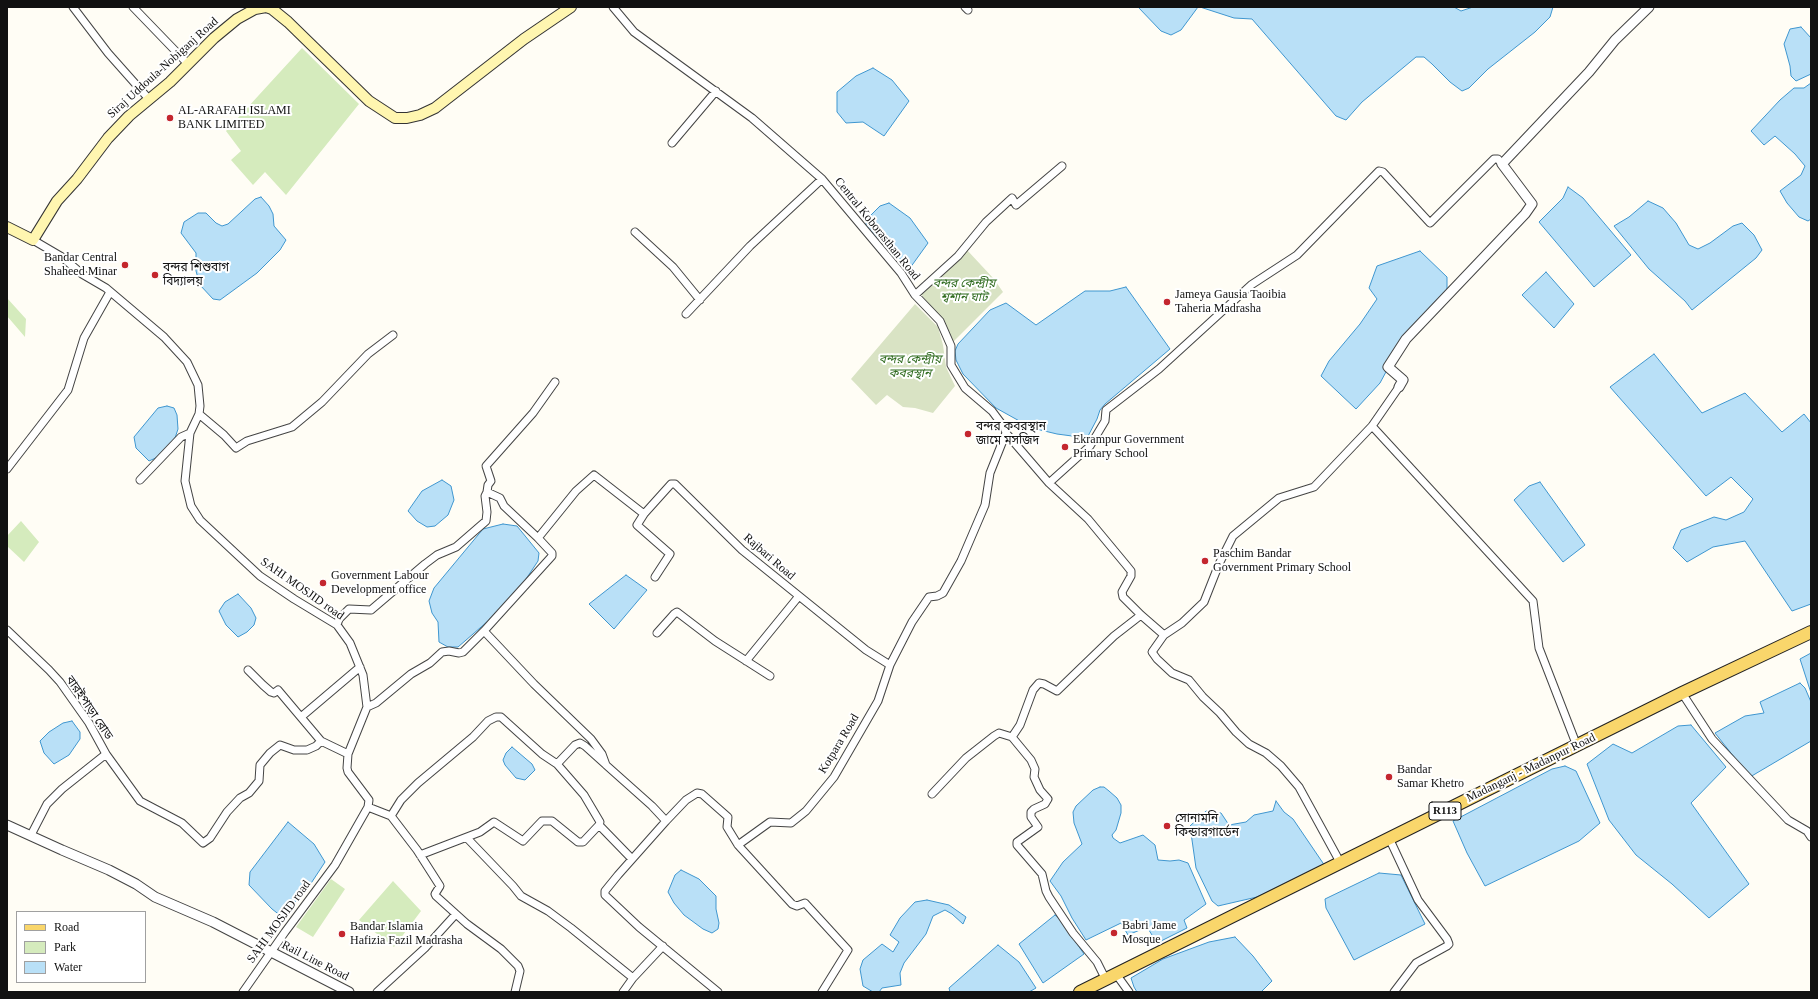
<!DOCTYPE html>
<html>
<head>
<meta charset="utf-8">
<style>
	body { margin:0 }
	#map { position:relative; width:1818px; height:999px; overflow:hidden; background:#fffdf5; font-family:"Times New Roman",serif }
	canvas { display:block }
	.frame { position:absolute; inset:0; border:8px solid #111; pointer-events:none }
	.legend { position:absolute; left:16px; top:911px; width:130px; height:72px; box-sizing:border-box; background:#fff; border:1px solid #a0a0a0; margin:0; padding:5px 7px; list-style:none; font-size:12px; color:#111 }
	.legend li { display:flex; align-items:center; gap:8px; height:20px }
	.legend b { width:20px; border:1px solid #a0a0a0 }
</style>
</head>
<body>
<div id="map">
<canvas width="1818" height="999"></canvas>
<div class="frame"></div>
<ul class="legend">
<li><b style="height:5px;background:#f9d66b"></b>Road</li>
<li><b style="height:11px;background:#d5ebbd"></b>Park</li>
<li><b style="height:11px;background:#b9e0f7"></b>Water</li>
</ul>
</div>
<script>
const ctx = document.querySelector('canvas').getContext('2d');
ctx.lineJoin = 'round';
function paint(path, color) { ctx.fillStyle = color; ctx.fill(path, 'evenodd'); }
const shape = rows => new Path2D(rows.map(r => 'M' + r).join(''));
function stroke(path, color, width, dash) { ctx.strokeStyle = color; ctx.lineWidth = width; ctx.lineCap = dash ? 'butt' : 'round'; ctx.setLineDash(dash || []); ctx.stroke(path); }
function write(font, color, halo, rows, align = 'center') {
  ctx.font = font + ' "Times New Roman","Noto Sans Bengali",serif'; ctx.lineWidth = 4; ctx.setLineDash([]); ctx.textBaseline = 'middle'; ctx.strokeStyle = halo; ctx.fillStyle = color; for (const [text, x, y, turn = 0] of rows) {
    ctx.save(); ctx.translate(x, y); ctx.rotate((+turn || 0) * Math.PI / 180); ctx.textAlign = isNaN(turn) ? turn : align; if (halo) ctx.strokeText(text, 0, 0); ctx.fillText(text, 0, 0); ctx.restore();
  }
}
const green = shape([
	[302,48,359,104,286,195,265,172,253,185,231,160,241,151,226,131],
	[7,298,26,319,25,337,7,316],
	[21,521,39,542,24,562,7,546,7,536],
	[331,879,345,889,313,937,296,927],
	[393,881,421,911,394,947,359,920]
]);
const cemetery = shape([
	[967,250,994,279,1003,292,953,342,920,292],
	[915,304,938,327,943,345,946,367,955,386,933,413,915,408,903,407,887,395,876,405,851,379]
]);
const water = shape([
	[1138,7,1198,7,1181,30,1171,35,1161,31,1138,7],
	[1200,7,1454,7,1461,11,1473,7,1553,7,1550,17,1535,32,1488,69,1469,88,1462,91,1450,82,1432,64,1424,57,1416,57,1362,102,1346,120,1336,116,1252,19,1234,18,1200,7],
	[1801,27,1811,38,1811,74,1796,81,1791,76,1790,66,1784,44,1790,29,1801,27],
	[873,68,892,80,909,101,884,136,863,122,846,123,837,112,837,92,856,76,873,68],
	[1811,83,1811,219,1808,221,1799,217,1787,203,1780,191,1801,175,1805,166,1795,154,1775,136,1764,145,1751,131,1780,100,1794,88,1804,88,1811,83],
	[1568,187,1583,198,1631,255,1594,287,1539,222,1563,198,1568,187],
	[261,197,269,206,273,214,274,226,286,240,280,250,257,273,220,300,213,299,200,285,196,271,196,253,181,233,184,222,198,213,206,213,216,223,222,226,228,224,255,199,261,197],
	[1648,201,1663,208,1676,223,1689,245,1698,249,1710,243,1733,226,1742,223,1754,235,1762,250,1756,258,1692,310,1685,301,1649,269,1614,226,1629,217,1648,201],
	[889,203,910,218,928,243,910,268,866,226,866,220,880,206,889,203],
	[1420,251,1447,277,1447,299,1401,344,1380,383,1356,409,1321,376,1329,361,1360,324,1377,299,1369,288,1377,266,1420,251],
	[1546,272,1574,304,1554,328,1522,295,1546,272],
	[1126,287,1170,349,1105,404,1100,410,1097,419,1087,438,1057,434,1032,428,996,408,963,374,956,360,955,351,958,344,990,310,1006,303,1036,325,1085,291,1110,291,1126,287],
	[1654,354,1702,413,1745,393,1782,432,1804,414,1811,423,1811,604,1792,611,1745,541,1713,547,1687,562,1673,548,1681,530,1714,517,1726,520,1744,512,1753,499,1731,477,1706,496,1610,387,1654,354],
	[167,406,174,408,177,415,178,429,175,438,160,456,149,461,136,448,134,437,158,408,167,406],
	[442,480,451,486,454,500,448,515,435,526,427,527,417,521,408,511,422,491,442,480],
	[1540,482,1585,545,1563,562,1514,500,1529,486,1540,482],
	[503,524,517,526,539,553,538,561,524,582,488,621,458,647,448,647,439,642,438,622,432,613,429,601,434,588,483,529,503,524],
	[626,575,647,590,614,629,589,604,626,575],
	[238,594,251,608,256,618,254,625,247,632,238,637,226,625,219,611,225,602,238,594],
	[1811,653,1811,693,1800,659,1811,653],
	[1800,683,1805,688,1811,702,1811,741,1750,777,1715,733,1745,716,1764,713,1760,702,1800,683],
	[72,721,80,732,80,739,69,755,54,764,44,753,40,741,49,732,63,723,72,721],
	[1691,725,1726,767,1691,803,1749,884,1709,918,1672,884,1636,855,1609,820,1587,764,1613,744,1632,753,1678,726,1691,725],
	[512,747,532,764,535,770,525,780,516,778,505,765,503,760,506,753,512,747],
	[1565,766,1576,771,1600,823,1579,841,1485,886,1467,853,1453,821,1552,769,1565,766],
	[1100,787,1104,787,1109,791,1117,798,1121,805,1121,813,1116,830,1112,835,1113,838,1120,843,1143,835,1155,845,1158,860,1170,861,1179,860,1188,863,1206,904,1184,920,1187,928,1157,943,1147,927,1128,935,1121,923,1086,940,1072,918,1061,896,1050,881,1063,862,1082,844,1074,823,1073,812,1076,806,1093,790,1100,787],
	[1276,801,1284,812,1293,819,1325,866,1257,897,1218,906,1212,901,1196,868,1190,826,1206,811,1221,813,1229,825,1246,822,1254,815,1273,811,1276,801],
	[288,822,314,844,325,862,306,891,281,916,272,909,249,885,250,872,288,822],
	[681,870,699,879,716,896,716,909,719,923,718,929,712,933,703,929,684,915,674,903,668,892,675,875,681,870],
	[1379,873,1401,875,1425,924,1354,960,1326,908,1325,899,1379,873],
	[927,900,949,905,966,917,963,924,952,914,945,910,933,916,926,934,904,963,900,973,901,985,882,988,879,992,873,992,863,986,860,969,863,960,882,944,893,952,899,942,890,935,900,918,915,902,927,900],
	[1055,915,1060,919,1084,954,1043,983,1019,944,1055,915],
	[1235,937,1253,956,1272,981,1261,992,1137,992,1134,987,1131,978,1163,959,1209,942,1235,937],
	[998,945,1019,962,1036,988,1029,992,950,992,949,988,998,945]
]);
const minor = shape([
	[73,7,108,53,148,98],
	[133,7,188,64],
	[613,7,634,32,752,118,822,179,901,273,915,295,940,321,951,346,951,365,965,388,992,411,1004,427,1006,433,1049,483,1088,519,1127,566,1131,571,1131,576,1122,592,1123,597,1141,615,1164,635,1152,652,1157,659,1172,673,1189,680,1203,697,1220,713,1236,732,1249,744,1266,753,1281,766,1299,787,1340,862],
	[965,7,968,10],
	[672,143,716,91],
	[635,232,673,267,700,300],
	[33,240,62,257,82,274,106,288,164,337,187,362,198,385,200,406,199,414,190,433,185,481,191,506,200,520,260,576,294,599,337,625,350,643,363,675,367,707,348,754,347,768,348,772,369,800,368,807,335,865,285,932,243,992],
	[915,295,958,256,986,222,1012,198,1016,205,1062,166],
	[686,314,750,246,822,179],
	[199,414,224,435,236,448,247,441,292,427,322,402,368,354,393,335],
	[1372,426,1533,601,1539,648,1577,746],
	[7,469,68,390,84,338,110,292],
	[140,480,181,437,190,433],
	[1049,483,1090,446,1105,421,1106,410,1159,369,1251,285,1297,255,1379,171,1383,172,1430,223,1494,159,1498,159,1502,164],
	[487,492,488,485,491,481,486,466,533,413,555,382],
	[644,514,671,484,675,484,742,550,866,650,890,665],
	[337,625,339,619,349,609,371,610,425,564,437,555,456,547,486,521,487,512,485,496,487,492,500,498,504,506,538,538,576,491,594,475,644,514,637,525,670,554,655,577],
	[7,630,49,670,60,682,89,723,106,754,62,789,47,804,31,835],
	[484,631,552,556,552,553,538,538],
	[657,633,674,614,677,612,715,641,770,676],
	[1164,635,1182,623,1204,602,1219,564,1233,536,1279,498,1314,487,1372,426,1399,387],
	[746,661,799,596],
	[248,670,263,685,271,692,274,693,278,690,321,741,348,754],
	[1682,693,1712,739,1788,820,1807,831,1811,837],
	[367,707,376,703,411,674,430,663,442,652,449,651,459,653,463,652,484,631,534,684,591,739,602,754,606,765,652,806,666,821,618,875,605,891,605,895,639,927,718,992],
	[301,717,360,667],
	[106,754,140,801,182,823,203,843,210,838,227,812,240,798,249,793,259,781,260,765,270,753,280,745,294,750,307,750,316,746,321,741],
	[932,794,966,758,994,736,999,733,1012,737],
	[368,807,391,816,417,850,440,886,435,894,436,896,467,924,501,949,518,966,520,971,515,992],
	[391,816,401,800,418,783,473,737,488,721,496,717,501,717,542,754,557,764,575,745,580,743,585,746,605,764],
	[666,821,686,800,697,793,702,794,728,817,727,827,738,845],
	[599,825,632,859],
	[467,838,513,886,521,896,548,911,571,928,633,978],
	[1389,838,1418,900,1447,939,1449,944,1447,946,1416,963,1394,992],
	[420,855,480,832,494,822,523,841,542,821,552,821,578,842,583,842,599,825,600,822,584,795,557,764],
	[1116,974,1129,992],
	[1106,980,1097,962,1073,933,1049,897,1046,891,1042,874,1017,845,1017,842,1038,827,1031,817,1031,812,1034,809,1045,804,1048,799,1040,790,1034,777,1035,769,1031,760,1012,737,1020,725,1033,690,1039,683,1044,684,1057,691,1114,636,1141,615],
	[377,992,425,948,455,915],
	[623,992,633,978,663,946],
	[822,992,848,950,805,903,797,906,792,904,738,845,770,822,791,823,806,811,834,777,878,701,890,665,912,622,929,597,937,596,943,593,961,561,985,505,990,473,1006,433]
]);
const tertiary = shape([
	[1399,387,1403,380,1388,367,1406,339,1525,214,1532,204,1502,164,1589,72,1615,40,1649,7],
	[7,825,62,850,109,870,136,884,155,897,213,922,349,992]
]);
const secondary = shape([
	[7,227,33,240,57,201,77,179,108,138,129,116,170,82,214,38,237,19,255,9,266,7,272,9,288,22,369,101,395,118,407,118,420,115,435,108,524,39,571,7]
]);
const primary = shape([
	[1080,992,1682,693,1811,632]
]);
const markers = [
	[170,118,4,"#c4262e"],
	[125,265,4,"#c4262e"],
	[155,275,4,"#c4262e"],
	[1167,302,4,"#c4262e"],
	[968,434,4,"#c4262e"],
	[1065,447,4,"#c4262e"],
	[1205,561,4,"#c4262e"],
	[323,583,4,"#c4262e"],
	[1389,777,4,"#c4262e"],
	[1167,826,4,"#c4262e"],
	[1114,933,4,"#c4262e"],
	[342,934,4,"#c4262e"]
];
const shields = [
	[1445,811,32]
];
const shieldNames = [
	["R113",1445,811]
];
const streetNames = [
	["Siraj Uddoula-Nobiganj Road",163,68,-42],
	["Central Koborasthan Road",877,229,51],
	["Rajbari Road",769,557,41],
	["SAHI MOSJID road",302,589,35],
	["বারইপাড়া রোড",89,708,56],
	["Kotpara Road",839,744,-59],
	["Madanganj - Madanpur Road",1531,768,-26],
	["SAHI MOSJID road",279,922,-54],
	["Rail Line Road",315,961,27]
];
const poiNames = [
	["AL-ARAFAH ISLAMI",178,111],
	["BANK LIMITED",178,125],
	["Bandar Central",117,258,"right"],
	["Shaheed Minar",117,272,"right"],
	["বন্দর শিশুবাগ",163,268],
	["বিদ্যালয়",163,282],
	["Jameya Gausia Taoibia",1175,295],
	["Taheria Madrasha",1175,309],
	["বন্দর কবরস্থান",976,427],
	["জামে মসজিদ",976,441],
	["Ekrampur Government",1073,440],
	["Primary School",1073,454],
	["Paschim Bandar",1213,554],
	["Government Primary School",1213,568],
	["Government Labour",331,576],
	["Development office",331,590],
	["Bandar",1397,770],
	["Samar Khetro",1397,784],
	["সোনামনি",1175,819],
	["কিন্ডারগার্ডেন",1175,833],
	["Babri Jame",1122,926],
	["Mosque",1122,940],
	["Bandar Islamia",350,927],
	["Hafizia Fazil Madrasha",350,941]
];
const parkNames = [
	["বন্দর কেন্দ্রীয়",964,284],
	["শ্বশান ঘাট",964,298],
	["বন্দর কেন্দ্রীয়",910,360],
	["কবরস্থান",910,374]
];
paint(green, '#d5ebbd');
paint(cemetery, '#d9e3c4');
paint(water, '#b9e0f7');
stroke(water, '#3f96cf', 1);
stroke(minor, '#444', 9);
stroke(tertiary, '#444', 11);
stroke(secondary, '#333', 12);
stroke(primary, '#222', 14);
stroke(minor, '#fff', 7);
stroke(tertiary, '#fff', 9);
stroke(secondary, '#fff6b0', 10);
stroke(primary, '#f9d66b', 12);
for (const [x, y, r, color] of markers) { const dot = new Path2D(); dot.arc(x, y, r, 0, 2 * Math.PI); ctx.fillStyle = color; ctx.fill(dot); stroke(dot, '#fff', 1.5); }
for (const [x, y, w] of shields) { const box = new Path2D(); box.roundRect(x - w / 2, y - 9, w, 18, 3); ctx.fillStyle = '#fff'; ctx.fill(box); stroke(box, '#111', 1); }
write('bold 11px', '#111', null, shieldNames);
write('12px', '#111', '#fff', streetNames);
write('12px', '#111', '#fff', poiNames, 'left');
write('italic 12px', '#2f6b1f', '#fff', parkNames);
</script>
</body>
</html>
